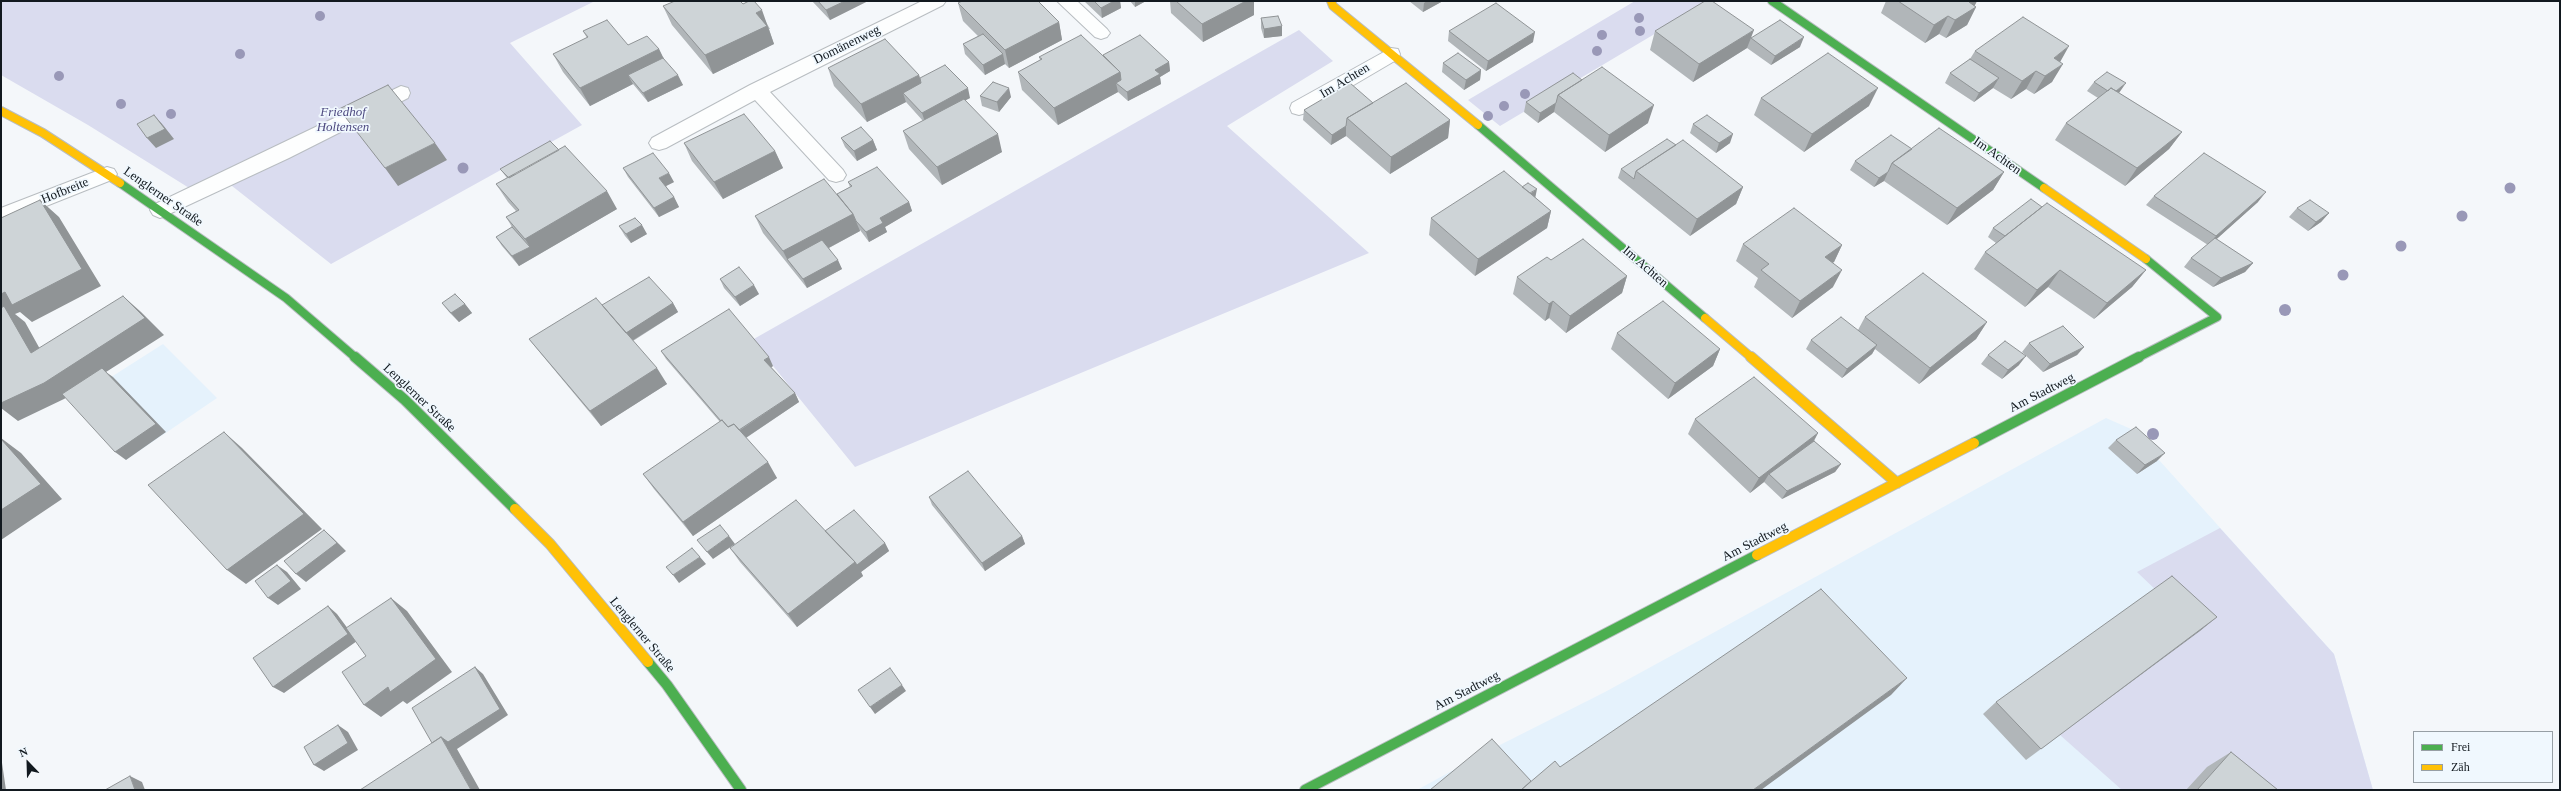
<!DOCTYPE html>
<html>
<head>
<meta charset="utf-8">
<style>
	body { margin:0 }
	#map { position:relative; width:2561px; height:791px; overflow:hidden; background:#f4f7fa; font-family:"Times New Roman",serif }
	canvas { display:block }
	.frame { position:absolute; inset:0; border:2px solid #12191f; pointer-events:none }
	.legend { position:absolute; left:2413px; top:731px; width:140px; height:52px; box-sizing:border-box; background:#f0f8fe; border:1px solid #979fa5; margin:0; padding:5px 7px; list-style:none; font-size:12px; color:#12191f }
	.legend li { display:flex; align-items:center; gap:8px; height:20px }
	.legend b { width:20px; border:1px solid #979fa5 }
	.north { position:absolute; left:8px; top:743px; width:40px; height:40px; -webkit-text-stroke:3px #f0f8fe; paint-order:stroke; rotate:337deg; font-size:11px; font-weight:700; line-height:16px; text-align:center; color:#12191f }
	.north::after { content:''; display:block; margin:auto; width:14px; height:18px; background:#12191f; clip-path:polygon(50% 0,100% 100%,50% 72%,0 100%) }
</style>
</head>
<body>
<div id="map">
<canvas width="2561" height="791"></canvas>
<div class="frame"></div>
<ul class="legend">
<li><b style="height:5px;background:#4caf50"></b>Frei</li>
<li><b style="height:5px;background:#ffc107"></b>Zäh</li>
</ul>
<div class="north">N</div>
</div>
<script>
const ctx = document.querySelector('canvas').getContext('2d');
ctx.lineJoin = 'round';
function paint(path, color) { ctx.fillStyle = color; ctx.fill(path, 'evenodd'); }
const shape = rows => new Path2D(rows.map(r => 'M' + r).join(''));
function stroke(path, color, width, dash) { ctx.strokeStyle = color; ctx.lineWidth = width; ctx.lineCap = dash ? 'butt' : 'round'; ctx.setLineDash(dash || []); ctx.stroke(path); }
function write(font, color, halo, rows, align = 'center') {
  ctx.font = font + ' "Times New Roman",serif'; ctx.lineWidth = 3.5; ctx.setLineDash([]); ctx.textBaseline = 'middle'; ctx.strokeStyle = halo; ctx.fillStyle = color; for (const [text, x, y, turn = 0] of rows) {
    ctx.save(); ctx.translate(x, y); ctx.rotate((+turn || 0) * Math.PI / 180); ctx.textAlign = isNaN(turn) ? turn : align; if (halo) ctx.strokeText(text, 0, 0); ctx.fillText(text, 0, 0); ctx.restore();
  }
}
const built = shape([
	[163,344,217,398,126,460,72,402],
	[2106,418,2131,429,2334,654,2373,790,1417,790,1488,751,1605,692]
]);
const green = shape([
	[1,1,595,1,510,43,582,125,331,264,227,182,194,191,88,125,1,75],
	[1635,1,1710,1,1500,126,1468,100],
	[1299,30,1333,61,1227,126,1369,253,855,467,752,340],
	[2220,528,2334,654,2373,790,2122,790,2060,735,2199,631,2137,572]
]);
const lane = shape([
	[401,86,408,88,410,93,408,98,289,158,167,215,160,218,153,215,150,210,153,205,401,86]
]);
const street = shape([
	[922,1,946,1,943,5,770,92,843,170,846,175,843,180,836,182,829,180,755,100,666,148,659,150,652,148,649,143,652,138,750,85,922,1],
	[1057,1,1077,1,1107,29,1110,33,1107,37,1101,39,1095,37,1057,1],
	[1391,48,1398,49,1400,54,1398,59,1306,113,1299,115,1292,113,1290,108,1292,103,1391,48],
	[107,167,114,169,117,174,114,179,1,224,1,208,107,167]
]);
const fastFar1 = shape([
	[1772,1,2044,188],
	[1478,125,1705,318],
	[120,183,286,298,356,358],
	[2137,358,2217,317,2146,259]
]);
const fast = shape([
	[355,357,405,400,515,509],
	[1974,443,2139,357],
	[648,662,667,685,741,790],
	[1305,790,1757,555]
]);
const slowFar1 = shape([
	[1331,1,1333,6,1478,125],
	[1,111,43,133,120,183],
	[2044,188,2146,259],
	[1705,318,1752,358]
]);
const slow = shape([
	[1751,357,1897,483],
	[515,509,550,544,648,662],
	[1757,555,1974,443]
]);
const trees = [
	[320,16,5],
	[1639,18,5],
	[1640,31,5],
	[1602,35,5],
	[1597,51,5],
	[240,54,5],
	[59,76,5],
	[1525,94,5],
	[121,104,5],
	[1504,106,5],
	[171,114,5],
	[1488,116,5],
	[463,168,5.5],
	[2510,188,5.5],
	[2462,216,5.5],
	[2401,246,5.5],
	[2343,275,5.5],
	[2285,310,6],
	[2153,434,6]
];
const wall = shape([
	[748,1,754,1,770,29,769,29,774,44,713,74,672,25,663,6,743,4],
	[812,1,868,1,830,20],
	[1084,1,1120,1,1121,8,1102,18],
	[1130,1,1146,1,1135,7],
	[1170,1,1254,1,1254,15,1203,42,1171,13],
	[1409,1,1443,1,1423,12],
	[1886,1,1977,1,1974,6,1976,7,1967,25,1946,38,1939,34,1925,43,1881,13],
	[958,3,1059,22,1062,40,1009,68,1005,64,985,75,965,54,963,44,978,36,963,21],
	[1261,18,1282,26,1282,36,1264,38,1261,28],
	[583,31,628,45,659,49,663,58,683,85,648,102,633,84,590,106,563,72,553,54,587,38],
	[1449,31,1533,42,1486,71,1448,41],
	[1655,31,1751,38,1800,47,1771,65,1747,48,1693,82,1650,50],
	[1975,51,2060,62,2052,82,2034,94,2026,89,2011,99,1993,88,1974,102,1945,83,1950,73,1970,59],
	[1103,55,1169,62,1170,71,1160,77,1161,84,1128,101,1118,92,1058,125,1022,90,1018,72,1040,60,1039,57],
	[1443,63,1481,70,1480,80,1464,90,1442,72],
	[828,68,919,75,920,78,970,98,965,100,1002,152,942,185,909,149,903,131,923,121,906,102,867,122,834,86],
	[1582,80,1648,123,1605,152,1554,112,1538,123,1524,112,1526,102],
	[2094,82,2119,93,2182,132,2169,149,2125,186,2055,140,2066,123,2098,98,2087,91],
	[980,96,1011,97,999,112,982,106],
	[1761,98,1869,106,1804,152,1754,115],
	[1373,103,1450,120,1448,138,1390,174,1346,136,1331,145,1303,120,1304,110],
	[1693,124,1730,143,1716,153,1690,133],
	[841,138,873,140,877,150,857,161,845,147],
	[684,143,775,151,783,168,723,199,692,161],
	[1912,149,2004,172,1993,190,1947,225,1884,181,1874,187,1850,170,1855,161],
	[623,168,674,182,666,186,674,197,679,207,659,217,628,177],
	[500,169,617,209,519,266,502,246,496,237,512,227,506,217,516,211,508,202,496,184,507,178],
	[1621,169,1743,187,1736,204,1690,236,1618,178],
	[848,182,909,202,912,211,885,227,887,232,869,242,860,230,860,231,829,248,842,269,807,288,763,233,755,216,837,194,850,187],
	[2154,196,2258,202,2216,239,2253,263,2245,272,2213,287,2184,267,2191,258,2208,245,2146,205],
	[1535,197,1551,211,1547,228,1475,276,1429,235,1431,218],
	[2042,207,2146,270,2132,287,2094,319,2048,287,2025,307,1974,269,1985,252,1996,243,1988,237,1993,228],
	[2297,208,2329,213,2321,222,2308,231,2289,217],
	[619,226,647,234,631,243,625,236],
	[1743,244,1842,245,1834,262,1832,263,1833,287,1792,318,1754,287,1758,278,1736,261],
	[1551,260,1627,276,1622,293,1566,333,1549,318,1545,321,1513,294,1517,277],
	[720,279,759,294,740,306,724,288],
	[442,303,465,304,472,313,459,322,449,312],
	[673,303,678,312,633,341,667,384,601,426,542,355,529,339,602,305],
	[1865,317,1987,322,1976,339,1919,384,1875,349,1872,354,1842,378,1806,349,1811,340,1858,330],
	[1617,333,1720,349,1713,366,1668,399,1611,349],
	[2029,343,2084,347,2077,355,2043,372,2022,352],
	[661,351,773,366,771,367,795,393,799,402,746,438,777,478,693,536,654,489,643,474,720,422,666,359],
	[1988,355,2019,365,2002,379,1981,364],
	[1695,419,1818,433,1814,441,1841,464,1835,472,1782,499,1764,482,1750,493,1688,434],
	[2116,440,2157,461,2137,474,2108,448],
	[929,497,1022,536,1025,544,985,571,932,505],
	[825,531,885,543,889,551,861,572,863,576,797,627,740,562,730,548],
	[2217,617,2026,760,1983,714,1996,702],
	[2231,752,2278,790,2186,790,2207,767]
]);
const shadedWall = shape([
	[845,1,868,1,830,20,826,10],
	[1114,1,1120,1,1121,8,1102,18,1101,8],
	[1135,1,1146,1,1135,7],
	[1246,1,1254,1,1254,15,1203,42,1202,24],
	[1427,1,1443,1,1423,12,1424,3],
	[1970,1,1977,1,1973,9,1976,7,1967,25,1946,38,1955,20],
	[762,10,774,44,713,74,705,55,756,13],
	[1948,16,1939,34,1925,43,1934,25],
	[1059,22,1062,40,1009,68,1005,50],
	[1282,26,1282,36,1264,38,1264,29],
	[1754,30,1747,48,1693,82,1699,64],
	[1535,32,1533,42,1486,71,1488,61],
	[1804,37,1800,47,1771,65,1775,56],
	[2069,46,2059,64,2043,76,2054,58],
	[659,49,668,67,628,75,633,84,590,106,580,88],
	[1003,54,1005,64,985,75,983,65],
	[1169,62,1170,71,1160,77,1161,84,1128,101,1127,92,1155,70],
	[2063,64,2052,82,2034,94,2045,76],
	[1481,70,1480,80,1464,90,1466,80],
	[2036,71,2026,89,2011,99,2022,81],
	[1120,72,1122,88,1116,83,1118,92,1058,125,1054,108],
	[678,75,683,85,648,102,643,93],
	[919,75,924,93,903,93,906,102,867,122,861,104],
	[1999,78,1993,88,1974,102,1979,93],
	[2126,83,2119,93,2112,94],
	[968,88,970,98,925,122,922,113],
	[1009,88,1011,97,999,112,997,102],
	[1878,88,1869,106,1804,152,1812,134],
	[1556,103,1554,112,1538,123,1540,113],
	[1654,105,1648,123,1605,152,1609,135],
	[154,115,163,125,174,139,156,148,147,138],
	[1450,120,1448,138,1390,174,1391,157],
	[1346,126,1346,136,1331,145,1332,135],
	[2182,132,2169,149,2125,186,2137,168],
	[998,134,1002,152,942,185,937,167],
	[1733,134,1730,143,1716,153,1719,143],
	[873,140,877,150,857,161,854,151],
	[435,143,447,160,398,186,385,168],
	[775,151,783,168,723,199,714,182],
	[1888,172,1884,181,1874,187,1879,178],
	[2004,172,1993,190,1947,225,1957,208],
	[669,173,674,182,664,187,659,178],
	[1743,187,1736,204,1690,236,1697,219],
	[1537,189,1535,199,1528,195],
	[607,191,617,209,519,266,512,256,530,247,525,239],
	[2266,192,2258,202,2209,246,2216,236],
	[674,197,679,207,659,217,654,208],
	[40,200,59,217,101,286,32,322,20,312,15,314,25,322,51,369,31,353,1,311,1,294],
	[909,202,912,211,885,227,887,232,869,242,866,232,880,218],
	[1551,211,1547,228,1475,276,1478,259],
	[2329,213,2321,222,2308,231,2316,222],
	[853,214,860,231,793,267,787,259,783,251],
	[642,225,647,234,631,243,626,234],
	[1842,245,1834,262,1816,274,1825,257],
	[838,260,842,269,807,288,803,279],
	[2253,263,2245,272,2213,287,2221,278],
	[1842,270,1833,287,1792,318,1800,301],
	[2060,270,2048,287,2025,307,2037,290],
	[2146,270,2132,287,2094,319,2107,303],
	[1627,276,1622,293,1566,333,1570,316],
	[754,285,759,294,740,306,735,297],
	[123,296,141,312,164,335,106,372,113,377,166,432,126,460,115,452,106,372,64,399,18,421,1,408,1,403],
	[1553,301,1549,318,1545,321,1549,304],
	[673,303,678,312,630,342,624,333],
	[465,304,472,313,459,322,451,313],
	[1987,322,1976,339,1919,384,1930,368],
	[1877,345,1872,354,1842,378,1847,369],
	[2084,347,2077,355,2043,372,2050,364],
	[1720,349,1713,366,1668,399,1675,383],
	[2026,356,2019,365,2002,379,2008,370],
	[769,357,773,366,769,369,764,360],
	[657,368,667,384,601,426,590,411],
	[795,393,799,402,738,443,733,435],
	[224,432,242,448,322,529,246,584,227,570],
	[1818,433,1809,449,1769,474,1764,482,1750,493,1759,478],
	[1,438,21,453,62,499,1,540],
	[2165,453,2157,461,2137,474,2145,465],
	[768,462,777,478,693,536,683,522],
	[1841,464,1835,472,1782,499,1787,491],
	[324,530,333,538,346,551,306,582,296,574],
	[729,536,735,544,713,559,707,552],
	[1022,536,1025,544,985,571,982,563],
	[885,543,889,551,861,572,863,576,797,627,788,614,855,562],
	[700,557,706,564,679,583,673,575],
	[277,565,287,572,301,589,278,605,268,598],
	[391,598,407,611,452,672,407,704,403,701,381,717,364,705],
	[328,606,337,614,357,641,284,693,273,687],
	[2217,617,2200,631,2026,760,2041,749],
	[475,667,483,674,508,715,457,749,480,790,471,790,441,737],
	[1907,678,1891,695,1761,790,1753,790],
	[902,685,906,691,875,714,870,707],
	[338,725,348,732,358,750,324,771,314,765],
	[1,756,6,790,1,790],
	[130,776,142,782,145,790,135,790]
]);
const building = shape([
	[675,1,740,1,743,4,749,1,754,1,762,10,756,13,767,26,705,55,663,6,675,1],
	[818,1,845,1,826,10,818,1],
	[962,1,1038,1,1059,22,1005,50,958,3,962,1],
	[1094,1,1114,1,1101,8,1094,1],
	[1176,1,1246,1,1202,24,1176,1],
	[1705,1,1712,1,1754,30,1699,64,1655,31,1705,1],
	[1898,1,1970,1,1969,2,1976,7,1955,20,1948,16,1934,25,1898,1],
	[1496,3,1535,32,1488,61,1449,31,1496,3],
	[1278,16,1282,26,1264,29,1261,18,1278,16],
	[2023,17,2069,46,2054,58,2063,64,2045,76,2036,71,2022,81,1975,51,2023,17],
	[607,20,628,45,647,36,659,49,580,88,553,54,588,37,583,31,607,20],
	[1780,20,1804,37,1775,56,1751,38,1780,20],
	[983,34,1003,54,983,65,963,44,983,34],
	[1081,35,1120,72,1054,108,1018,72,1042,59,1039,57,1081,35],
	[1140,35,1169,62,1155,70,1160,74,1127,92,1116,83,1121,80,1120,72,1103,55,1140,35],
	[885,39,919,75,861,104,828,68,885,39],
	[1458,53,1481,70,1466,80,1443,63,1458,53],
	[1828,53,1878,88,1812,134,1761,98,1828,53],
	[663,58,678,75,643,93,628,75,663,58],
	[1970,59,1999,78,1979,93,1950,73,1970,59],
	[945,65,968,88,922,113,903,93,921,83,920,78,945,65],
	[1602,67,1654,105,1609,135,1558,95,1602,67],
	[2107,72,2126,83,2116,91,2111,88,2108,91,2094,82,2107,72],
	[1573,73,1582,80,1558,95,1556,103,1540,113,1526,102,1573,73],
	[993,82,1009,88,997,102,980,96,993,82],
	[1350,83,1373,103,1347,118,1346,126,1332,135,1304,110,1350,83],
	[1406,83,1450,120,1391,157,1347,118,1406,83],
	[388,85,435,143,385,168,339,109,388,85],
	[2111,88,2182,132,2137,168,2066,123,2111,88],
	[964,99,998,134,937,167,903,131,964,99],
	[744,114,775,151,714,182,684,143,744,114],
	[154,115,165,129,147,138,137,124,154,115],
	[1707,115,1733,134,1719,143,1693,124,1707,115],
	[861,127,873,140,854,151,841,138,861,127],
	[1939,128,2004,172,1957,208,1892,163,1939,128],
	[1891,135,1912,149,1892,163,1888,172,1879,178,1855,161,1891,135],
	[1667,139,1676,145,1636,171,1634,179,1621,169,1667,139],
	[1683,140,1743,187,1697,219,1636,171,1683,140],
	[550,141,559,150,509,178,500,169,550,141],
	[565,146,607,191,525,239,506,217,519,210,496,184,565,146],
	[653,153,669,173,659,178,674,197,654,208,623,168,653,153],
	[2204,153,2266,192,2216,236,2154,196,2204,153],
	[877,167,909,202,880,218,883,223,866,232,856,221,853,214,837,194,852,186,848,182,877,167],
	[1504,171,1551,211,1478,259,1431,218,1504,171],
	[824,179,853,214,783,251,755,216,824,179],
	[1528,183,1537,189,1530,193,1522,187,1528,183],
	[2031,199,2042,207,2005,236,1993,228,2031,199],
	[40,200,82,269,12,305,5,292,1,294,1,218,40,200],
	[2310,200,2329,213,2316,222,2297,208,2310,200],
	[2047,203,2146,270,2107,303,2060,270,2037,290,1985,252,2047,203],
	[1794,208,1842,245,1825,257,1842,270,1800,301,1761,270,1769,264,1743,244,1794,208],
	[635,218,642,225,626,234,619,226,635,218],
	[512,227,530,247,512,256,496,237,512,227],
	[2215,238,2253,263,2221,278,2191,258,2215,238],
	[1583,239,1627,276,1570,316,1553,301,1549,304,1517,277,1547,257,1551,260,1583,239],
	[822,240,838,260,803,279,787,259,822,240],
	[739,267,754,285,735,297,720,279,739,267],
	[1923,273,1987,322,1930,368,1865,317,1923,273],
	[649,277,673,303,626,333,602,305,649,277],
	[455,294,465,304,451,313,442,303,455,294],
	[123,296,145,318,44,383,1,403,1,308,4,306,31,353,123,296],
	[596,298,657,368,590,411,529,339,596,298],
	[1663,301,1720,349,1675,383,1617,333,1663,301],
	[729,309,769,357,764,360,795,393,739,430,734,424,728,427,722,420,721,421,661,351,729,309],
	[1841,317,1877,345,1847,369,1811,340,1841,317],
	[2063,326,2084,347,2050,364,2029,343,2063,326],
	[2005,341,2026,356,2008,370,1988,355,2005,341],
	[102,368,156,424,115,452,62,394,102,368],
	[1754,377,1818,433,1759,478,1695,419,1754,377],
	[722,420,728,427,734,424,768,462,683,522,643,474,722,420],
	[2136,427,2165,453,2145,465,2116,440,2136,427],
	[224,432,304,514,227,570,148,485,224,432],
	[1,439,41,484,1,510,1,439],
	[1814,441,1841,464,1787,491,1769,474,1814,441],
	[968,471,1022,536,982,563,929,497,968,471],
	[796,500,855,562,788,614,730,548,796,500],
	[854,510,885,543,857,565,855,562,825,531,854,510],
	[720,525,729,536,707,552,697,540,720,525],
	[324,530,337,543,296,574,284,561,324,530],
	[692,548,700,557,673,575,666,567,692,548],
	[277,565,291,581,268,598,255,581,277,565],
	[2172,576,2217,617,2041,749,1996,702,2172,576],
	[1821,589,1907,678,1753,790,1521,790,1555,761,1560,767,1821,589],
	[391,598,436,659,390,692,388,687,364,705,342,672,366,656,346,628,391,598],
	[328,606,348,634,273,687,253,658,328,606],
	[475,667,500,709,448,742,441,737,432,743,412,708,475,667],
	[890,668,902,685,870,707,858,690,890,668],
	[338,725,348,743,314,765,304,747,338,725],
	[441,737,471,790,360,790,441,737],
	[1492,739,1531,781,1521,790,1430,790,1492,739],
	[2231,752,2278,790,2197,790,2231,752],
	[130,776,135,790,105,790,130,776]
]);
const streetNames = [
	["Domänenweg",847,45,-26],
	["Im Achten",1345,81,-31],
	["Im Achten",1997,156,35],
	["Hofbreite",65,191,-22],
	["Lenglerner Straße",163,197,35],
	["Im Achten",1645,267,41],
	["Am Stadtweg",2042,393,-27],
	["Lenglerner Straße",419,398,43],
	["Am Stadtweg",1755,542,-27],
	["Lenglerner Straße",642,635,50],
	["Am Stadtweg",1467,691,-27]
];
const parkNames = [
	["Friedhof",343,113],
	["Holtensen",343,128]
];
paint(built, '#e5f2fc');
paint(green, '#dadcef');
stroke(lane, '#b8bdc1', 2);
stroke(street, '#b8bdc1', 2);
stroke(fastFar1, '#b8bdc1', 10);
stroke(fast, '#b8bdc1', 12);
stroke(slowFar1, '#b8bdc1', 10);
stroke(slow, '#b8bdc1', 12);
paint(lane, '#fdfefe');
paint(street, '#fdfefe');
stroke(fastFar1, '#4caf50', 8);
stroke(fast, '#4caf50', 10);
stroke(slowFar1, '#ffc107', 8);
stroke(slow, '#ffc107', 10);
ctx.fillStyle = '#9998b7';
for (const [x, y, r] of trees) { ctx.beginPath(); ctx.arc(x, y, r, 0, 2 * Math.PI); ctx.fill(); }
paint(wall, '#b1b6b9');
paint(shadedWall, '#909496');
paint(building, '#ced4d7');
stroke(building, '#909496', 1);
write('13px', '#12191f', '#f0f8fe', streetNames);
write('italic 13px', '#4e4a80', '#f0f8fe', parkNames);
</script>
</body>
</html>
